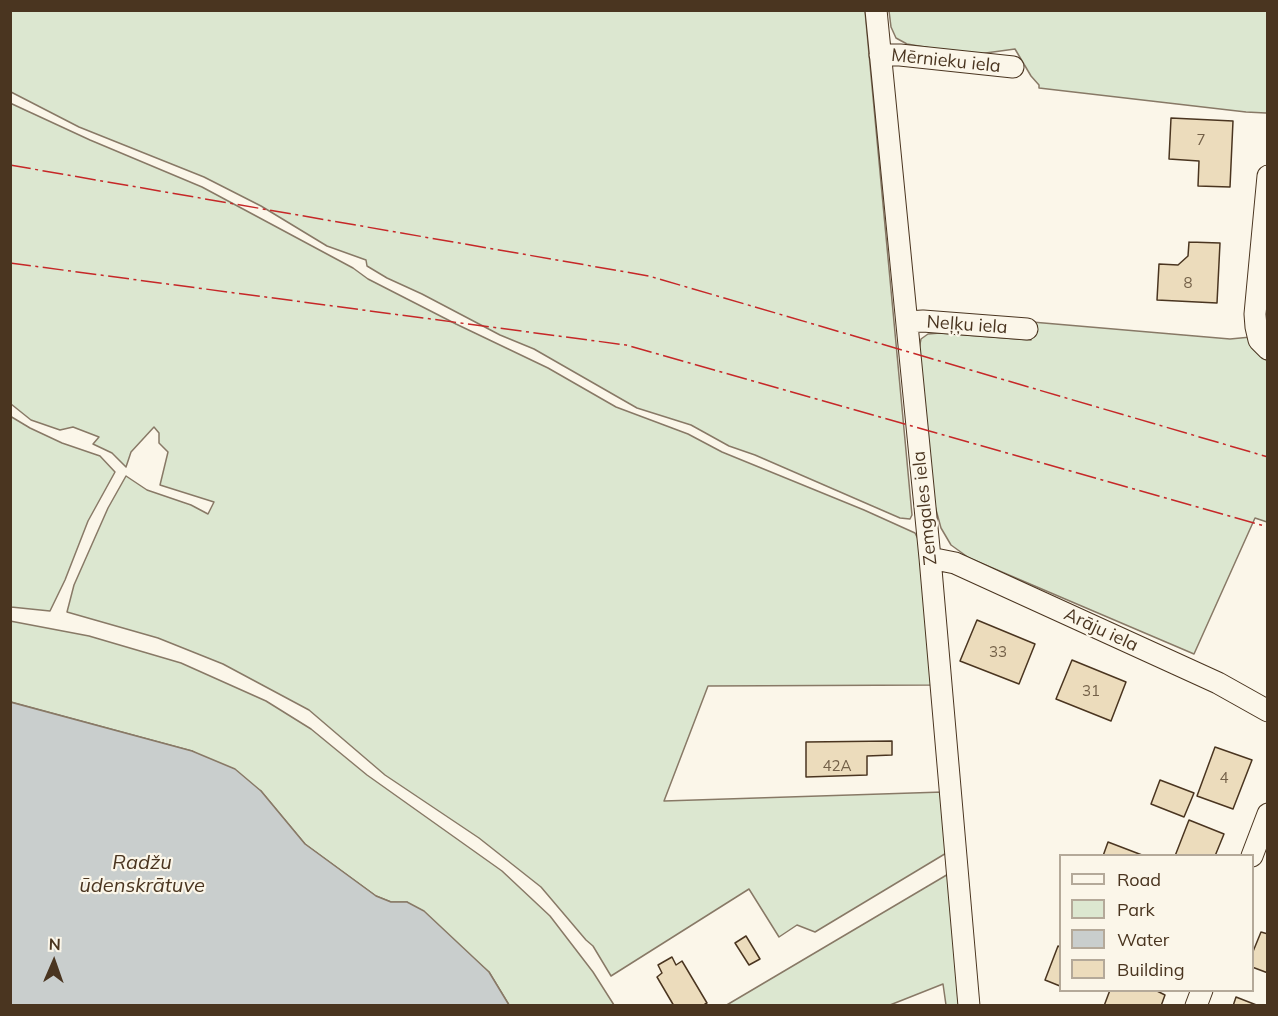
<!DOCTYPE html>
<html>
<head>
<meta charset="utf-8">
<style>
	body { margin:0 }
	#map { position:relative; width:1278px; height:1016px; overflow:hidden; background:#fbf6e9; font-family:Mulish,sans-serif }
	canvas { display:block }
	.frame { position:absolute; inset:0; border:12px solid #4a3520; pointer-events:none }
	.legend { position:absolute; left:1059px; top:854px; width:195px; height:138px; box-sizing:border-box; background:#fbf6e9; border:2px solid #b4a999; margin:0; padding:8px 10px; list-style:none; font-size:18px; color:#4a3520 }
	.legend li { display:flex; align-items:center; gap:12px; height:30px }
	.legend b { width:30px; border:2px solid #b4a999 }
	.north { position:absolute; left:24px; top:932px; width:60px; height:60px; -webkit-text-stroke:4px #fbf6e9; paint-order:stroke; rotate:2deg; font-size:16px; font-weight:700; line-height:24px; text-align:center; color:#4a3520 }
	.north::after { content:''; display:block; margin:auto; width:21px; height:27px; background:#4a3520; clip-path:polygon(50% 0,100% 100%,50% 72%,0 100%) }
</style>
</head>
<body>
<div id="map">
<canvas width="1278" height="1016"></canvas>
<div class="frame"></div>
<ul class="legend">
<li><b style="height:8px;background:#fbf6e9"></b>Road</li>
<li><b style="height:16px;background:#dce7d0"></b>Park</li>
<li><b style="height:16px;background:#c9cecd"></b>Water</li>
<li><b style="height:16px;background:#ecdcbc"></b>Building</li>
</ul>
<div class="north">N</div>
</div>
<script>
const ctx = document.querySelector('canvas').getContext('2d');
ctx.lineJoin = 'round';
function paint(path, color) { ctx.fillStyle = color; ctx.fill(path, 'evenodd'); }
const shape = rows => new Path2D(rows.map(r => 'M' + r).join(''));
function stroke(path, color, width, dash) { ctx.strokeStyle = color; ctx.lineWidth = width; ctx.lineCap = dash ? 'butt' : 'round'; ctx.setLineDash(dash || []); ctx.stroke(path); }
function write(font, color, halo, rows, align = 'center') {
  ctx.font = font + ' Mulish,sans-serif'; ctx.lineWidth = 4.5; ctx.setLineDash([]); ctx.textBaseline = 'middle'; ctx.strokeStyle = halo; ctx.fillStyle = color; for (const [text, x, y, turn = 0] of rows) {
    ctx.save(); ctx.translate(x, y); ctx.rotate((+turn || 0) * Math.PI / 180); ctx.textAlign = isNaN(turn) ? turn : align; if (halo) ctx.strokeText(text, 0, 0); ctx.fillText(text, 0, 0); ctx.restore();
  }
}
const green = shape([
	[10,11,865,11,912,515,910,519,900,518,755,455,729,446,691,425,637,408,534,349,500,335,422,294,387,278,367,266,366,260,327,246,261,206,204,177,79,127,11,92,10,11],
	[889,11,1267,11,1267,112,1266,113,1246,112,1039,88,1039,85,1031,76,1015,49,971,55,907,44,896,38,891,27,889,11],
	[10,103,90,140,202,187,353,268,368,279,456,324,548,368,616,407,688,434,722,452,864,510,915,533,918,539,933,685,708,686,664,801,943,792,948,852,815,932,797,925,779,937,749,889,611,976,593,946,586,940,541,887,479,838,385,775,309,710,223,664,158,638,67,612,74,585,108,508,126,476,147,490,191,505,208,514,214,502,160,485,168,452,159,443,159,433,154,427,131,452,126,467,112,453,93,444,99,437,73,427,60,430,31,420,11,404,10,103],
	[1032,322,1230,339,1251,337,1267,358,1267,522,1255,518,1194,654,969,558,951,545,941,528,935,506,919,349,921,339,928,334,940,333,1031,340,1032,322],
	[10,416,30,428,62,443,100,456,115,472,88,521,65,580,50,611,11,607,10,416],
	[10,621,89,636,181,663,266,701,311,729,367,775,502,871,550,916,593,972,614,1005,509,1005,489,972,407,902,391,902,376,896,305,844,261,791,192,751,11,702,10,621],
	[950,873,961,1005,946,1005,943,984,890,1005,725,1006,950,873]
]);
const water = shape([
	[10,702,192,751,235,769,261,791,305,844,376,896,391,902,407,902,424,911,489,972,509,1005,11,1005,10,702]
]);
const building = shape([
	[1171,118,1233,121,1230,187,1198,186,1199,161,1169,159,1171,118],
	[1189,242,1220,243,1217,303,1157,300,1159,264,1178,265,1188,256,1189,242],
	[977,620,1035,644,1019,684,960,661,977,620],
	[1072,660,1126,682,1111,721,1056,699,1072,660],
	[892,741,892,755,867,756,867,775,806,777,806,742,892,741],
	[1215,747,1252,760,1233,809,1197,796,1215,747],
	[1160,780,1194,793,1184,817,1151,804,1160,780],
	[1189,820,1224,834,1215,856,1175,856,1189,820],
	[1108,842,1142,855,1141,856,1103,856,1108,842],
	[1261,932,1268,934,1268,973,1252,967,1252,954,1261,932],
	[746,936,760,959,749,965,735,943,746,936],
	[1058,946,1060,947,1060,986,1045,980,1058,946],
	[672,957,676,965,682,961,707,1003,702,1006,674,1006,657,977,662,973,658,965,672,957],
	[1110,990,1155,990,1165,995,1161,1006,1104,1006,1110,990],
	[1236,997,1259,1006,1233,1006,1236,997]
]);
const street = shape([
	[876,10,930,558,969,1006],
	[880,55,900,55,1013,67],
	[1268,176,1255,314,1256,327,1259,340,1268,349],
	[907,322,923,321,1027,329],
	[930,558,955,563,1218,683,1268,711],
	[1252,856,1268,814],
	[1196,1006,1202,990]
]);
const power = shape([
	[10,165,649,276,1268,457],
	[10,263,626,345,1268,527]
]);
const numberNames = [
	["7",1201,140],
	["8",1188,283],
	["33",998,652],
	["31",1091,691],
	["42A",837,766],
	["4",1224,778]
];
const streetNames = [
	["Mērnieku iela",946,61,6],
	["Neļķu iela",967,325,4],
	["Zemgales iela",925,508,-96],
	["Arāju iela",1101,630,25]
];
const waterNames = [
	["Radžu",142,863],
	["ūdenskrātuve",142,886]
];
paint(green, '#dce7d0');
stroke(green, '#887966', 1.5);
paint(water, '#c9cecd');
stroke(water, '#887966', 1.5);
paint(building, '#ecdcbc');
stroke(building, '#4a3520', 1.5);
stroke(street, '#4a3520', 23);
stroke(street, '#fbf6e9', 21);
stroke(power, '#c62828', 1.5, [21, 4.5, 3, 4.5]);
write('15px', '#725f47', null, numberNames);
write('18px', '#4a3520', '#fbf6e9', streetNames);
write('italic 20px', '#4a3520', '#fbf6e9', waterNames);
</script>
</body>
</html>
